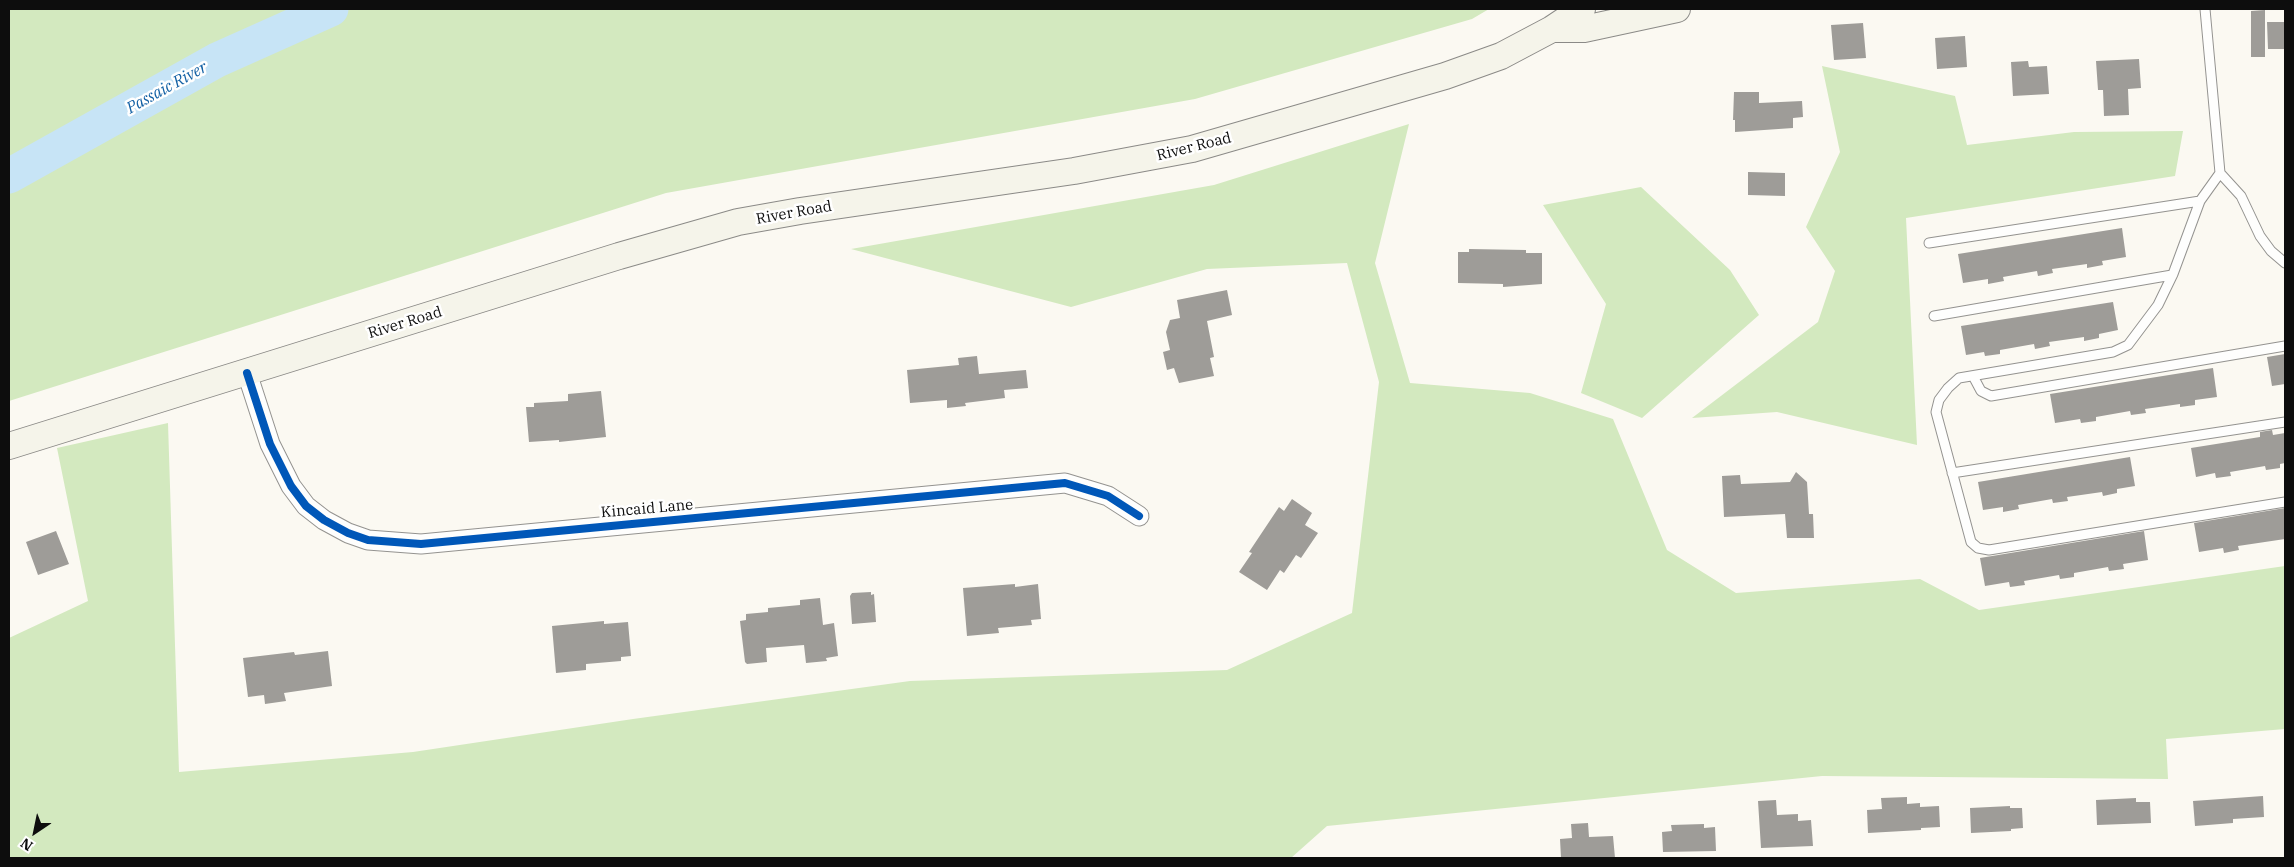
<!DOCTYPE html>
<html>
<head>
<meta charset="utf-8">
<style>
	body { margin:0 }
	#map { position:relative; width:2294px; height:867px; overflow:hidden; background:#fbf9f2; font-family:"IBM Plex Serif",serif }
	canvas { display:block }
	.frame { position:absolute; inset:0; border:10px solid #0d0d0d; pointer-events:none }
	.north { position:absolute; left:10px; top:807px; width:50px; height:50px; -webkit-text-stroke:4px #fff; paint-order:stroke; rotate:214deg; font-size:14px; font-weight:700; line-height:20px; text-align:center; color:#0d0d0d }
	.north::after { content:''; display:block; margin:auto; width:18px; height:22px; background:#0d0d0d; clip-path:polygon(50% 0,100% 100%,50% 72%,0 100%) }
</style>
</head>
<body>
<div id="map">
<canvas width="2294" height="867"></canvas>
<div class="frame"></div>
<div class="north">N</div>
</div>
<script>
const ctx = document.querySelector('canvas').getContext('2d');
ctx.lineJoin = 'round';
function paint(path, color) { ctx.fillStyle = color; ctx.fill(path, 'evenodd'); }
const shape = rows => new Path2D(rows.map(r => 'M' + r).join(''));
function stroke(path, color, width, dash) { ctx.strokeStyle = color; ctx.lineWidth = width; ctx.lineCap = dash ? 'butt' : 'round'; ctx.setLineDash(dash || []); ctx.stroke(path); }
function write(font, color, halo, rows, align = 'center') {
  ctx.font = font + ' "IBM Plex Serif",serif'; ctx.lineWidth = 5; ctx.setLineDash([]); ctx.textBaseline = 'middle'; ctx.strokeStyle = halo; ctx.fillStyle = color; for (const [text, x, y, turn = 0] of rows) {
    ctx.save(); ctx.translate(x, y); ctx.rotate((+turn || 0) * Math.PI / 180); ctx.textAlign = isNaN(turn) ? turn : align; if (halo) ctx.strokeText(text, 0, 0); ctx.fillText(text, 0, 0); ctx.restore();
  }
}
const forest = shape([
	[9,9,1489,9,1472,19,1195,99,666,193,9,401],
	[1822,66,1955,96,1967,145,2074,132,2183,131,2175,176,1906,218,1917,445,1777,412,1692,418,1818,322,1835,271,1806,227,1840,152],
	[1409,124,1375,263,1410,383,1530,393,1613,419,1667,550,1736,593,1920,579,1979,610,2285,566,2285,729,2166,739,2168,779,1822,776,1327,826,1291,858,9,858,9,638,88,601,57,448,168,423,179,772,413,752,633,719,910,681,1227,670,1352,613,1379,382,1347,263,1207,269,1071,307,851,249,1214,185],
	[1641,187,1730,270,1759,315,1642,418,1581,393,1606,304,1543,205]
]);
const river = shape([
	[9,176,217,60,331,9]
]);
const building = shape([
	[2265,10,2265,57,2251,57,2251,11],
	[2267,22,2285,22,2285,49,2268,49],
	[1863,23,1866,58,1834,60,1831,25],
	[1965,36,1967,67,1937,69,1935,38],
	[2139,59,2141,88,2128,89,2129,115,2104,116,2103,90,2098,90,2096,61],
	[2028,61,2029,67,2047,66,2049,94,2013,96,2011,62],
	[1734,92,1759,92,1759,103,1802,101,1803,117,1793,118,1793,128,1735,132,1735,120,1733,120],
	[1748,172,1785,173,1785,196,1748,195],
	[2122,228,2126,257,2102,261,2103,265,2087,268,2087,264,2052,269,2053,273,2038,276,2037,271,2003,277,2004,281,1988,284,1988,279,1963,283,1958,254],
	[1469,249,1526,250,1526,253,1542,253,1542,284,1503,287,1503,284,1458,283,1458,252,1469,252],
	[1227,290,1232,315,1207,321,1214,357,1210,358,1214,376,1179,383,1174,368,1167,370,1163,352,1170,350,1166,332,1170,320,1180,318,1177,300],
	[2113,302,2118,330,2099,334,2099,338,2084,341,2084,337,2049,342,2050,346,2035,349,2034,344,2000,350,2000,354,1985,356,1984,352,1966,355,1961,326],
	[2285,354,2285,384,2272,386,2267,357],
	[977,356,979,374,1026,370,1028,388,1004,390,1005,398,965,403,966,406,947,408,947,400,910,403,907,370,959,365,958,358],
	[2213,368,2217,397,2195,400,2195,405,2180,407,2180,404,2145,409,2146,413,2131,415,2130,411,2096,417,2096,421,2081,423,2080,419,2055,423,2050,394],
	[601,391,606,437,559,442,559,440,529,442,526,407,534,407,534,403,568,401,568,394],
	[2272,430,2273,435,2285,433,2285,463,2280,464,2280,468,2266,470,2265,466,2230,472,2231,476,2216,478,2215,473,2196,477,2191,448,2260,437,2260,432],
	[2130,457,2135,486,2117,489,2117,493,2103,496,2102,492,2067,497,2068,501,2053,503,2052,499,2018,505,2019,509,2003,512,2003,507,1983,510,1978,482],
	[1796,472,1807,482,1809,514,1813,514,1814,538,1787,538,1785,514,1724,517,1722,476,1740,475,1741,484,1790,482],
	[1292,499,1312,513,1305,525,1318,533,1301,558,1296,555,1284,573,1280,570,1267,590,1239,572,1252,553,1249,552,1279,507,1284,511],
	[2285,508,2285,539,2238,546,2239,550,2224,553,2223,548,2199,552,2194,523],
	[56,531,69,564,38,575,26,542],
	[2144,531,2148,560,2123,564,2124,569,2109,571,2108,567,2074,573,2074,577,2060,579,2059,575,2024,581,2025,585,2010,587,2009,582,1985,586,1980,558],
	[1015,584,1015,587,1038,584,1041,619,1031,620,1032,625,998,628,999,633,967,636,963,588],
	[871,592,871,595,874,594,876,622,852,624,850,596,852,593],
	[820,598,823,625,834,623,838,656,826,658,827,661,806,663,804,645,766,648,767,662,747,664,745,662,740,621,746,620,746,614,768,612,768,608,800,605,800,600],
	[604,621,604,624,628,622,631,656,621,657,621,661,586,664,586,670,556,673,552,626],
	[328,651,332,686,284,693,286,701,265,704,264,695,248,697,243,658,294,652,295,655],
	[2263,796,2264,817,2233,819,2233,823,2195,826,2193,801],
	[1907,797,1907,804,1920,803,1920,807,1939,806,1940,827,1921,828,1921,830,1868,833,1867,810,1882,809,1881,798],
	[2136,798,2136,802,2150,802,2151,823,2097,825,2096,800],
	[1776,800,1777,815,1798,814,1798,821,1811,820,1813,846,1761,848,1758,801],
	[2010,806,2010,808,2022,808,2023,828,2011,829,2011,831,1971,833,1970,808],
	[1588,823,1589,837,1613,836,1615,858,1561,858,1560,839,1572,838,1571,824],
	[1704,824,1704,828,1715,827,1716,851,1663,852,1662,832,1672,831,1671,825]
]);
const service = shape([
	[2205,9,2220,173,2241,196,2260,236,2271,251,2285,263],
	[2220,173,2200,201,2173,274,2158,305,2128,345,2113,352,1959,378,1948,388,1939,400,1936,412,1971,542,1978,548,1989,550,2285,502],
	[1929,243,2200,201],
	[1934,316,2172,275],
	[1973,376,1981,391,1991,396,2285,346],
	[1952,473,2285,422]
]);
const minor = shape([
	[247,373,270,444,291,486,306,506,324,520,348,533,368,540,421,544,1065,483,1108,496,1139,516]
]);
const secondary = shape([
	[1552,29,1584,29,1677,9],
	[9,446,619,256,738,222,800,211,1074,171,1192,149,1445,76,1501,56,1552,29,1582,9]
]);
const cycleway = shape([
	[247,373,270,444,291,486,306,506,324,520,348,533,368,540,421,544,1065,483,1108,496,1139,516]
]);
const streetNames = [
	["River Road",1194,147,-14],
	["River Road",794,213,-10],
	["River Road",405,323,-17],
	["Kincaid Lane",647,509,-5]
];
const waterNames = [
	["Passaic River",167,88,-29]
];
paint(forest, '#d3e9bf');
stroke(river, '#c7e4f6', 35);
paint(building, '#9e9c98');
stroke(service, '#949390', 11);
stroke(minor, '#949390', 21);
stroke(secondary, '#8b8a87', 28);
stroke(service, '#fefefd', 9);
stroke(minor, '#fefefd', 19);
stroke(secondary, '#f5f4ea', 26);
stroke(cycleway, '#0057b8', 8);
write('15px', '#0d0d0d', '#fff', streetNames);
write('italic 16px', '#1260a4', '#fff', waterNames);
</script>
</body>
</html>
